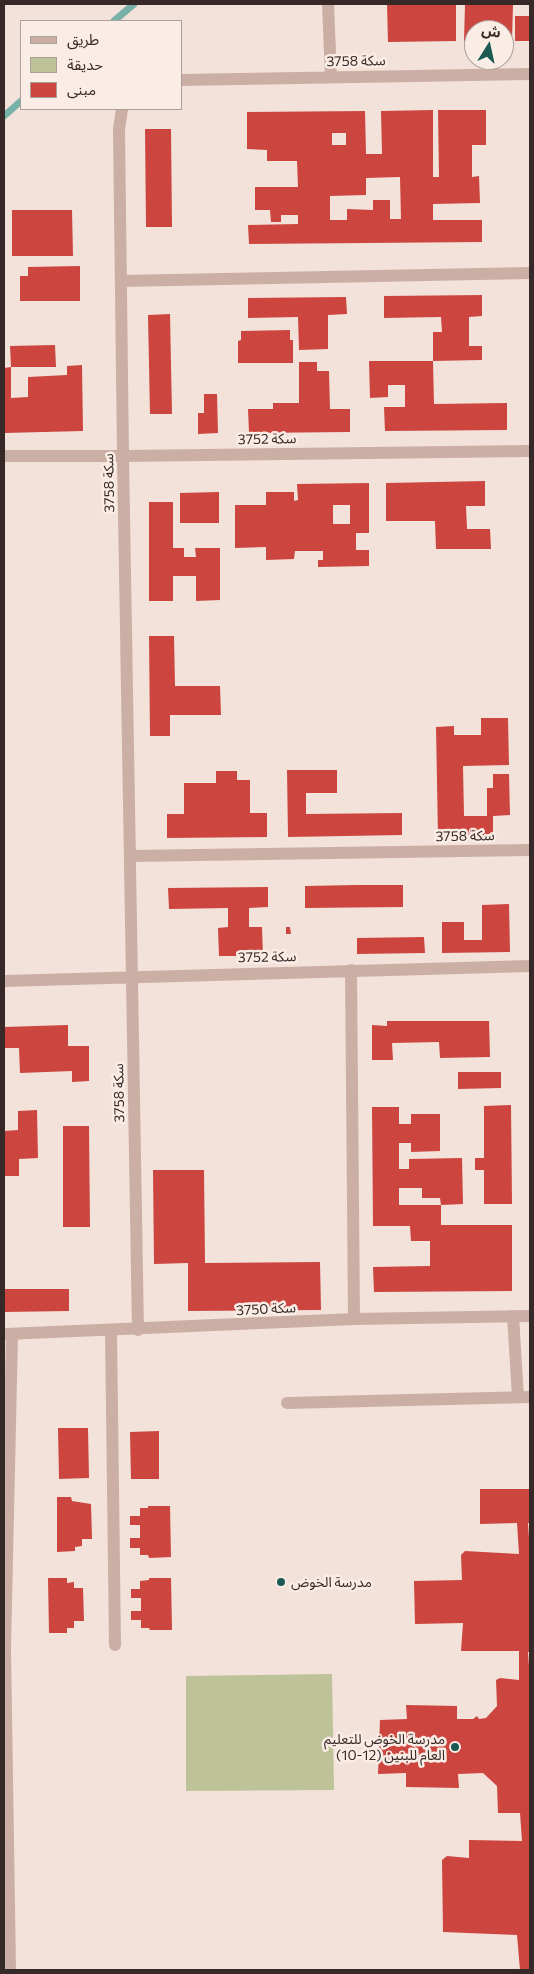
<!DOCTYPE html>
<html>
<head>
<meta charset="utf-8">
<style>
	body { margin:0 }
	#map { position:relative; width:534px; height:1974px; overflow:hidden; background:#f3e2da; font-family:Commissioner,"Noto Sans Arabic",sans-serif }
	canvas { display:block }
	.frame { position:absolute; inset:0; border:5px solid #372927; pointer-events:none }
	.legend { position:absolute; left:20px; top:20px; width:162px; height:90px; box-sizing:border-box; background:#faede6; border:1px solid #ac9f9a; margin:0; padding:6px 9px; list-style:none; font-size:15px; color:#372927 }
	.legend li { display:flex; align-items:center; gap:10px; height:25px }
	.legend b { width:25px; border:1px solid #ac9f9a }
	.north { position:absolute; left:464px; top:20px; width:50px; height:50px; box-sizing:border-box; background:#faede6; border:1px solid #ac9f9a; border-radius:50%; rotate:10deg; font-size:14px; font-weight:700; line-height:20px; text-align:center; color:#372927 }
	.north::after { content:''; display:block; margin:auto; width:18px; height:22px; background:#1a5a52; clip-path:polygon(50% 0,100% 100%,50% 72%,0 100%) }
</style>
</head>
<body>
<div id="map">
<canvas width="534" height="1974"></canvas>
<div class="frame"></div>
<ul class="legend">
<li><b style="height:6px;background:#cbafa5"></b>طريق</li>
<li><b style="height:14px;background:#bdc299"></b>حديقة</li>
<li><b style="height:14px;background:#cc453f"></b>مبنى</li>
</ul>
<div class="north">ش</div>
</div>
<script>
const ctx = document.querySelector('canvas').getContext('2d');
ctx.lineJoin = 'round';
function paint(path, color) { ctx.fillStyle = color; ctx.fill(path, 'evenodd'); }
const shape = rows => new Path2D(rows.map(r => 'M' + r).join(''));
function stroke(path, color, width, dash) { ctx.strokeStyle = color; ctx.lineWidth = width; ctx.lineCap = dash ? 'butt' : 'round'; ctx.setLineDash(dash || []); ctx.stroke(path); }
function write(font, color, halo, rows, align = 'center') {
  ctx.font = font + ' Commissioner,"Noto Sans Arabic",sans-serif'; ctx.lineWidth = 5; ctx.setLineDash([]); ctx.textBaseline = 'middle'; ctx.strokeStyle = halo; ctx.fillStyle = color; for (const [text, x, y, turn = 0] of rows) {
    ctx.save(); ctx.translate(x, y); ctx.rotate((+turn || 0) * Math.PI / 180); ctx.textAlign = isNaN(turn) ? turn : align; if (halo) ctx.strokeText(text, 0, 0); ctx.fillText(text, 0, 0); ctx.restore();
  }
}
const green = shape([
	[332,1674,334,1790,186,1791,186,1676]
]);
const stream = shape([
	[114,21,134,4],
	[4,116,21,101]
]);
const building = shape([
	[387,4,456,4,456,41,388,42],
	[465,4,513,4,512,41,504,41,504,30,474,30,474,41,464,41],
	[515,16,530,16,530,41,515,41],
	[433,110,433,177,439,177,438,110,486,110,486,145,472,145,472,177,479,176,480,203,433,204,433,220,482,220,482,242,249,244,248,225,298,224,298,215,281,215,281,222,271,222,270,210,255,210,255,187,298,187,297,161,267,161,267,150,247,149,247,112,365,111,366,154,382,154,381,111],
	[332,133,346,133,346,145,332,145],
	[400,177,401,219,390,219,390,200,373,200,373,210,347,209,347,220,330,220,330,196,366,195,366,178],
	[145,129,171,129,172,227,146,227],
	[12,210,72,210,73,256,12,256],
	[80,266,80,301,20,301,20,276,28,276,28,267],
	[482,295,482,316,469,317,469,346,482,346,482,360,433,361,433,332,442,332,441,317,384,318,384,296],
	[346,297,347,314,328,315,328,349,299,350,298,317,248,318,248,298],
	[170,314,172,414,150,414,148,315],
	[290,330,290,340,293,340,293,363,238,363,238,341,241,340,241,331],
	[55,345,56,367,11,367,11,398,28,397,28,377,67,375,67,366,82,365,83,431,4,433,4,368,11,367,10,346],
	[369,361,433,361,434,404,507,403,507,430,385,431,384,407,405,407,405,385,388,385,388,397,370,398],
	[299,362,317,362,317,371,329,371,330,409,350,409,350,432,249,433,248,409,273,409,273,403,299,403],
	[204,394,217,394,218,433,198,434,198,413,204,413],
	[485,481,485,506,466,506,467,529,490,529,491,549,436,549,435,521,386,521,386,483],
	[369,483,369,533,356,533,356,550,369,550,369,566,318,567,318,560,323,560,323,551,295,551,294,559,266,560,266,547,235,548,235,505,266,505,266,492,294,492,294,501,298,500,297,484],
	[333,505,350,505,350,524,333,524],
	[219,492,219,523,180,523,180,493],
	[149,502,173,502,173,548,184,548,184,557,196,557,195,548,220,548,220,600,196,601,196,576,173,576,173,601,149,601],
	[149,636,174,636,175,686,220,686,221,715,170,715,170,736,150,736],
	[481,718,508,718,509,765,463,766,464,816,487,816,487,788,493,788,493,774,509,774,510,815,493,816,493,836,438,837,436,727,454,726,454,735,481,735],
	[287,770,337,770,337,793,306,793,306,814,402,813,402,835,288,837],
	[216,771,237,771,237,780,250,780,250,813,267,813,267,837,167,838,167,814,184,814,184,783,216,783],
	[356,885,403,885,403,907,305,908,305,886],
	[268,887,268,907,249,908,249,927,262,927,263,956,219,956,218,928,228,927,228,908,169,909,168,888],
	[509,904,510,952,442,953,442,922,464,922,464,940,482,940,482,905],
	[286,927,290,927,291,934,286,934],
	[424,937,425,953,357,954,357,938],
	[387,1021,489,1021,490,1057,440,1058,439,1042,392,1043,393,1060,372,1060,372,1025,387,1026],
	[68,1025,68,1046,89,1046,89,1081,72,1082,72,1071,20,1073,19,1048,4,1048,4,1027],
	[458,1072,501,1072,501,1088,458,1089],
	[511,1105,512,1204,484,1204,484,1170,475,1170,475,1158,484,1158,484,1106],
	[372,1107,399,1107,399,1124,411,1124,411,1114,440,1114,440,1151,411,1152,411,1143,399,1143,399,1169,409,1169,409,1159,462,1158,463,1204,441,1205,440,1198,422,1198,422,1188,399,1188,399,1205,441,1205,441,1225,512,1225,512,1291,374,1292,373,1267,430,1266,430,1241,411,1241,410,1226,373,1226],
	[37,1110,38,1158,19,1159,19,1176,4,1176,4,1131,18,1130,18,1111],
	[63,1126,89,1126,90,1227,63,1227],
	[153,1170,204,1170,205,1263,320,1262,321,1310,188,1311,188,1263,154,1264],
	[4,1289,69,1289,69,1311,4,1312],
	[58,1428,88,1428,89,1478,59,1479],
	[159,1431,159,1479,131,1479,130,1432],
	[480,1489,530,1489,530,1523,528,1523,530,1553,530,1652,528,1652,530,1680,530,1970,520,1970,517,1935,443,1932,442,1860,447,1856,469,1858,469,1840,522,1841,520,1813,498,1813,497,1786,483,1773,458,1774,459,1788,406,1787,406,1773,378,1774,380,1720,407,1719,406,1705,457,1706,457,1719,473,1719,477,1716,479,1719,486,1718,497,1706,496,1680,500,1678,519,1680,519,1651,461,1651,463,1623,415,1624,414,1581,462,1580,461,1555,465,1551,519,1554,517,1523,480,1524],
	[57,1497,71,1497,72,1501,91,1504,92,1539,82,1539,82,1546,75,1547,75,1551,57,1552],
	[148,1506,170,1506,171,1557,149,1558,148,1555,140,1555,140,1548,130,1548,130,1538,140,1538,140,1525,130,1525,130,1516,140,1516,140,1508,148,1508],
	[48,1578,67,1578,67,1583,74,1582,74,1588,83,1588,84,1621,74,1621,74,1628,67,1628,67,1633,49,1633],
	[149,1578,171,1578,172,1630,150,1630,149,1628,141,1628,141,1620,131,1620,131,1611,141,1611,141,1598,131,1598,131,1589,140,1589,140,1581,149,1580]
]);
const lane = shape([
	[513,1316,518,1397],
	[287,1403,530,1397]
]);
const street = shape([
	[328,4,331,77],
	[181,80,530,74],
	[122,109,119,129,123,456,138,1330],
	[121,281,530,273],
	[4,456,123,456,530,451],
	[131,856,530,850],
	[351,970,354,1319],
	[4,981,530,966],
	[111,1331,115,1645],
	[6,1334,354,1319,530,1316],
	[10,1970,5,1648,12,1335]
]);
const markers = [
	[281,1582,5,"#1a5a52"],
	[455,1747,5,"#1a5a52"]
];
const streetNames = [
	["سكة 3758",356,61,-1],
	["سكة 3752",267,439,-1],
	["سكة 3758",109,483,-91],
	["سكة 3758",465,836,-1],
	["سكة 3752",267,957,-1],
	["سكة 3758",119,1093,-91],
	["سكة 3750",266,1309,-3]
];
const poiNames = [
	["مدرسة الخوض",291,1582],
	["مدرسة الخوض للتعليم",445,1739,"right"],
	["العام للبنين (12-10)",445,1755,"right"]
];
paint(green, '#bdc299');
stroke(stream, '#77b1a8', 7);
paint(building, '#cc453f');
stroke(lane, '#cbafa5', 12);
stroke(street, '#cbafa5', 12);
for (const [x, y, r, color] of markers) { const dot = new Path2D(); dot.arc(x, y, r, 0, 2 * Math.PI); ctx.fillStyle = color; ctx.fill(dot); stroke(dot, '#faede6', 2); }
write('14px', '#372927', '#faede6', streetNames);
write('14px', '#372927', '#faede6', poiNames, 'left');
</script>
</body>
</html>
